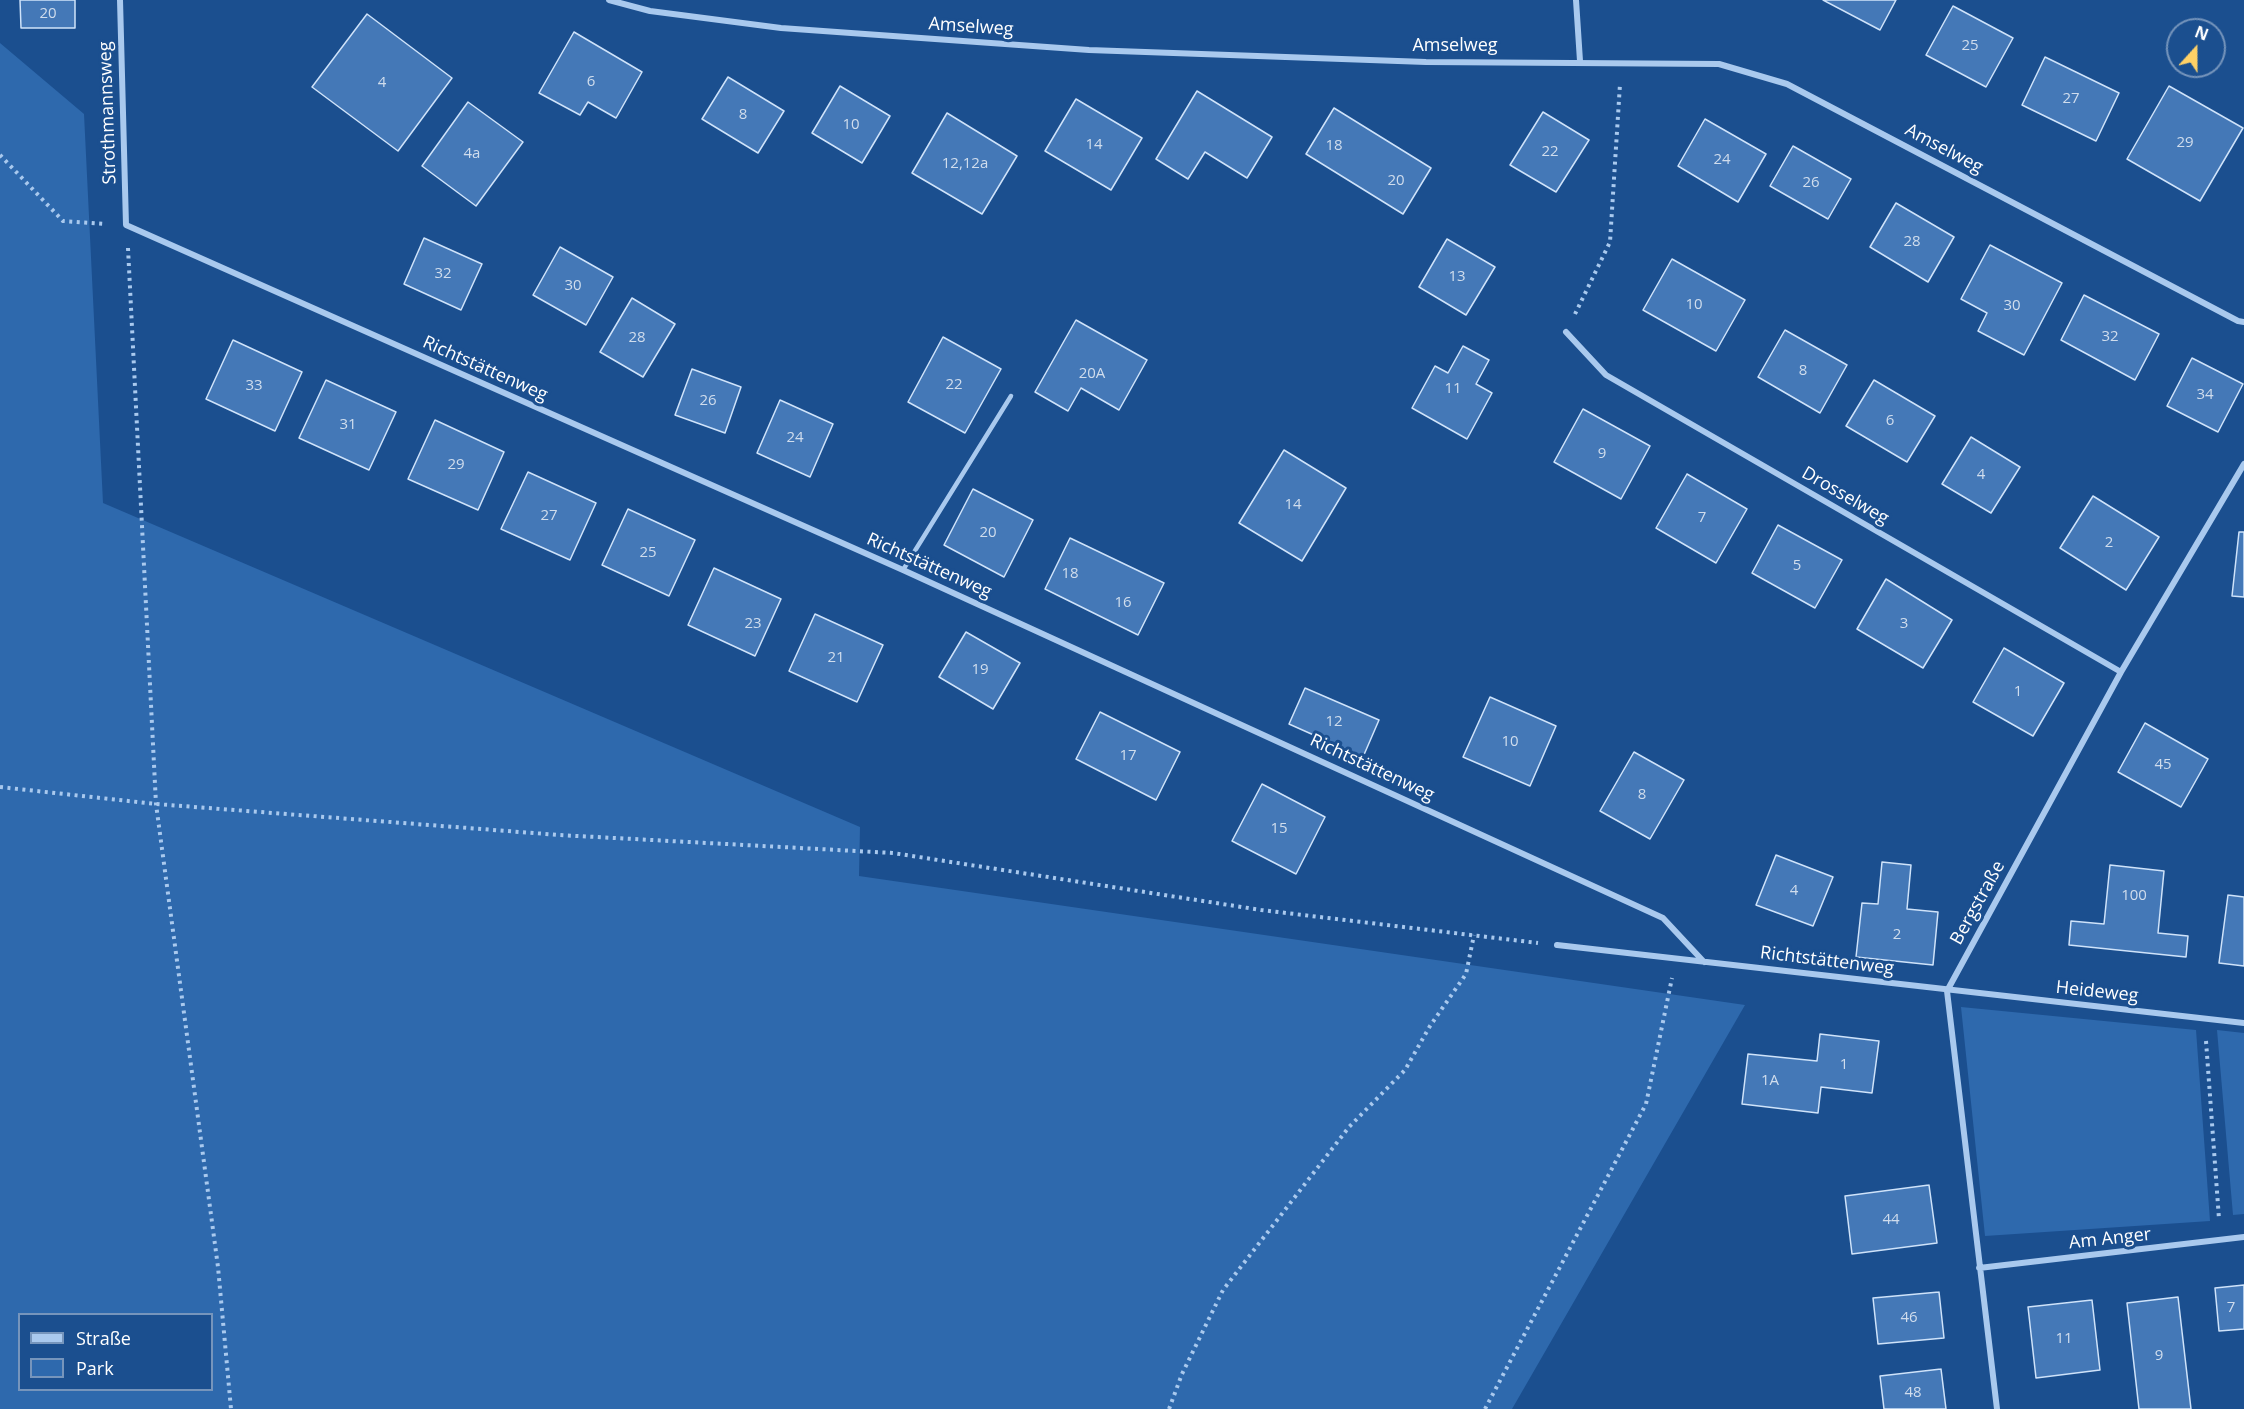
<!DOCTYPE html>
<html>
<head>
<meta charset="utf-8">
<style>
	body { margin:0 }
	#map { position:relative; width:2244px; height:1409px; overflow:hidden; background:#1b4f8f; font-family:"Open Sans",sans-serif }
	canvas { display:block }
	.legend { position:absolute; left:18px; top:1313px; width:195px; height:78px; box-sizing:border-box; background:#1b4f8f; border:2px solid #7695bc; margin:0; padding:8px 10px; list-style:none; font-size:18px; color:#fff }
	.legend li { display:flex; align-items:center; gap:12px; height:30px }
	.legend b { width:30px; border:2px solid #7695bc }
	.north { position:absolute; left:2166px; top:18px; width:60px; height:60px; box-sizing:border-box; background:#1b4f8f; border:2px solid #7695bc; border-radius:50%; rotate:21deg; font-size:16px; font-weight:700; line-height:24px; text-align:center; color:#fff }
	.north::after { content:''; display:block; margin:auto; width:21px; height:27px; background:#ffd166; clip-path:polygon(50% 0,100% 100%,50% 72%,0 100%) }
</style>
</head>
<body>
<div id="map">
<canvas width="2244" height="1409"></canvas>
<ul class="legend">
<li><b style="height:8px;background:#a9c9ee"></b>Straße</li>
<li><b style="height:16px;background:#2e69ad"></b>Park</li>
</ul>
<div class="north">N</div>
</div>
<script>
const ctx = document.querySelector('canvas').getContext('2d');
ctx.lineJoin = 'round';
function paint(path, color) { ctx.fillStyle = color; ctx.fill(path, 'evenodd'); }
const shape = rows => new Path2D(rows.map(r => 'M' + r).join(''));
function stroke(path, color, width, dash) { ctx.strokeStyle = color; ctx.lineWidth = width; ctx.lineCap = dash ? 'butt' : 'round'; ctx.setLineDash(dash || []); ctx.stroke(path); }
function write(font, color, halo, rows, align = 'center') {
  ctx.font = font + ' "Open Sans",sans-serif'; ctx.lineWidth = 6; ctx.setLineDash([]); ctx.textBaseline = 'middle'; ctx.strokeStyle = halo; ctx.fillStyle = color; for (const [text, x, y, turn = 0] of rows) {
    ctx.save(); ctx.translate(x, y); ctx.rotate((+turn || 0) * Math.PI / 180); ctx.textAlign = isNaN(turn) ? turn : align; if (halo) ctx.strokeText(text, 0, 0); ctx.fillText(text, 0, 0); ctx.restore();
  }
}
const green = shape([
	[0,43,84,114,103,503,860,827,859,876,1745,1005,1512,1409,0,1409],
	[20,1314,212,1314,212,1390,20,1390],
	[1961,1007,2196,1030,2210,1221,1985,1236],
	[2217,1030,2244,1033,2244,1214,2233,1215]
]);
const building = shape([
	[20,0,75,0,75,28,21,28,20,0],
	[1823,0,1896,0,1880,30,1823,0],
	[1953,6,2013,38,1986,87,1926,55,1953,6],
	[367,14,452,78,398,151,312,87,367,14],
	[574,32,642,72,616,118,588,102,580,115,539,93,574,32],
	[2045,57,2119,93,2096,141,2022,105,2045,57],
	[728,77,784,111,758,153,702,119,728,77],
	[840,86,890,116,862,163,812,133,840,86],
	[2169,86,2243,128,2200,201,2127,159,2169,86],
	[1197,91,1272,137,1247,178,1205,152,1188,179,1156,159,1197,91],
	[1076,99,1142,138,1111,190,1045,151,1076,99],
	[468,102,523,142,476,206,422,166,468,102],
	[1334,108,1431,168,1403,214,1306,154,1334,108],
	[1543,112,1589,140,1556,192,1510,165,1543,112],
	[947,113,1017,156,982,214,912,173,947,113],
	[1705,119,1766,154,1738,202,1678,166,1705,119],
	[1793,146,1851,179,1828,219,1770,186,1793,146],
	[1896,203,1954,237,1928,282,1870,247,1896,203],
	[424,238,482,264,461,310,404,284,424,238],
	[1447,239,1495,267,1466,315,1419,287,1447,239],
	[1990,245,2062,283,2024,355,1978,331,1987,313,1961,299,1990,245],
	[560,247,613,277,586,325,533,295,560,247],
	[1672,259,1745,300,1716,351,1643,310,1672,259],
	[2084,295,2159,334,2135,380,2061,340,2084,295],
	[632,298,675,324,643,377,600,352,632,298],
	[1076,320,1147,360,1119,410,1081,388,1068,411,1035,392,1076,320],
	[1785,330,1847,365,1820,413,1758,377,1785,330],
	[943,337,1001,369,965,433,908,402,943,337],
	[233,340,302,372,275,431,206,399,233,340],
	[1463,346,1489,360,1476,384,1492,393,1467,439,1412,408,1435,366,1448,373,1463,346],
	[2192,358,2243,384,2218,432,2167,406,2192,358],
	[692,369,741,387,725,433,675,415,692,369],
	[326,380,396,412,369,470,299,438,326,380],
	[1874,380,1935,416,1907,462,1846,426,1874,380],
	[780,400,833,424,810,477,757,453,780,400],
	[1583,409,1650,446,1621,499,1554,462,1583,409],
	[435,420,504,452,478,510,408,479,435,420],
	[1971,437,2020,467,1991,513,1942,484,1971,437],
	[1284,450,1346,488,1302,561,1239,523,1284,450],
	[528,472,596,503,570,560,501,529,528,472],
	[1687,474,1747,509,1716,563,1656,528,1687,474],
	[973,489,1033,520,1004,577,944,545,973,489],
	[2093,496,2159,537,2126,590,2060,548,2093,496],
	[628,509,695,540,669,596,602,565,628,509],
	[1778,525,1842,560,1815,608,1752,573,1778,525],
	[2239,532,2244,532,2244,597,2232,596,2239,532],
	[1070,538,1164,583,1138,635,1045,589,1070,538],
	[714,568,781,599,755,656,688,625,714,568],
	[1886,579,1952,620,1923,668,1857,629,1886,579],
	[815,614,883,645,857,702,789,671,815,614],
	[966,632,1020,663,993,709,939,677,966,632],
	[2004,648,2064,683,2033,736,1973,702,2004,648],
	[1305,688,1379,720,1363,757,1289,724,1305,688],
	[1490,697,1556,726,1530,786,1463,757,1490,697],
	[1100,712,1180,752,1156,800,1076,759,1100,712],
	[2145,723,2208,759,2181,807,2118,772,2145,723],
	[1634,752,1684,780,1650,839,1600,811,1634,752],
	[1262,784,1325,817,1296,874,1232,841,1262,784],
	[1776,855,1833,877,1813,926,1756,905,1776,855],
	[1882,862,1911,865,1907,909,1938,912,1933,965,1856,957,1862,903,1878,904,1882,862],
	[2110,865,2164,871,2158,933,2188,936,2186,957,2069,945,2071,921,2104,924,2110,865],
	[2228,895,2244,897,2244,966,2219,963,2228,895],
	[1820,1034,1879,1041,1872,1093,1821,1087,1818,1113,1742,1104,1748,1054,1817,1061,1820,1034],
	[1929,1185,1937,1243,1852,1254,1845,1196,1929,1185],
	[2244,1285,2244,1329,2219,1331,2215,1288,2244,1285],
	[1939,1292,1944,1338,1878,1344,1873,1298,1939,1292],
	[2178,1297,2191,1409,2139,1409,2127,1303,2178,1297],
	[2092,1300,2100,1370,2036,1378,2028,1307,2092,1300],
	[1941,1369,1946,1409,1884,1409,1880,1376,1941,1369]
]);
const path = shape([
	[0,155,63,221,106,224],
	[128,248,156,804,218,1267,231,1409],
	[1575,314,1610,242,1620,84],
	[0,787,156,804,559,835,893,853,1261,910,1538,943],
	[2206,1041,2219,1219],
	[1169,1409,1182,1374,1223,1290,1349,1127,1405,1070,1430,1026,1466,974,1474,935],
	[1485,1409,1646,1104,1672,978]
]);
const lane = shape([
	[903,570,1011,396]
]);
const street = shape([
	[120,0,126,225,903,570,1663,918,1704,962],
	[609,0,650,11,781,28,1089,50,1426,62,1719,64,1787,84,2238,321,2244,322],
	[1576,0,1580,61],
	[1566,332,1606,375,2121,672],
	[1557,945,2244,1023],
	[1979,1268,2244,1237],
	[1997,1409,1947,991,2121,672,2244,464]
]);
const numberNames = [
	["20",48,14],
	["25",1970,46],
	["6",591,82],
	["4",382,83],
	["27",2071,99],
	["8",743,115],
	["10",851,125],
	["29",2185,143],
	["14",1094,145],
	["18",1334,146],
	["22",1550,152],
	["4a",472,154],
	["24",1722,160],
	["12,12a",965,164],
	["20",1396,181],
	["26",1811,183],
	["28",1912,242],
	["32",443,274],
	["13",1457,277],
	["30",573,286],
	["10",1694,305],
	["30",2012,306],
	["32",2110,337],
	["28",637,338],
	["8",1803,371],
	["20A",1092,374],
	["22",954,385],
	["33",254,386],
	["11",1453,389],
	["34",2205,395],
	["26",708,401],
	["6",1890,421],
	["31",348,425],
	["24",795,438],
	["9",1602,454],
	["29",456,465],
	["4",1981,475],
	["14",1293,505],
	["27",549,516],
	["7",1702,518],
	["20",988,533],
	["2",2109,543],
	["25",648,553],
	["5",1797,566],
	["18",1070,574],
	["16",1123,603],
	["23",753,624],
	["3",1904,624],
	["21",836,658],
	["19",980,670],
	["1",2018,692],
	["12",1334,722],
	["10",1510,742],
	["17",1128,756],
	["45",2163,765],
	["8",1642,795],
	["15",1279,829],
	["4",1794,891],
	["100",2134,896],
	["2",1897,935],
	["1",1844,1065],
	["1A",1770,1081],
	["44",1891,1220],
	["7",2231,1308],
	["46",1909,1318],
	["11",2064,1339],
	["9",2159,1356],
	["48",1913,1393]
];
const streetNames = [
	["Amselweg",971,27,4],
	["Amselweg",1455,46],
	["Strothmannsweg",108,113,-92],
	["Amselweg",1944,149,28],
	["Richtstättenweg",485,369,24],
	["Drosselweg",1845,496,30],
	["Richtstättenweg",929,566,24],
	["Richtstättenweg",1372,768,25],
	["Bergstraße",1978,903,-61],
	["Richtstättenweg",1827,961,7],
	["Heideweg",2097,992,6],
	["Am Anger",2110,1239,-6]
];
paint(green, '#2e69ad');
paint(building, '#4478b7');
stroke(building, '#cfe3fa', 1.5);
stroke(path, '#a9c9ee', 4, [3, 4.5]);
stroke(lane, '#a9c9ee', 4.5);
stroke(street, '#a9c9ee', 6);
write('15px', '#d0dded', null, numberNames);
write('18px', '#fff', '#1b4f8f', streetNames);
</script>
</body>
</html>
